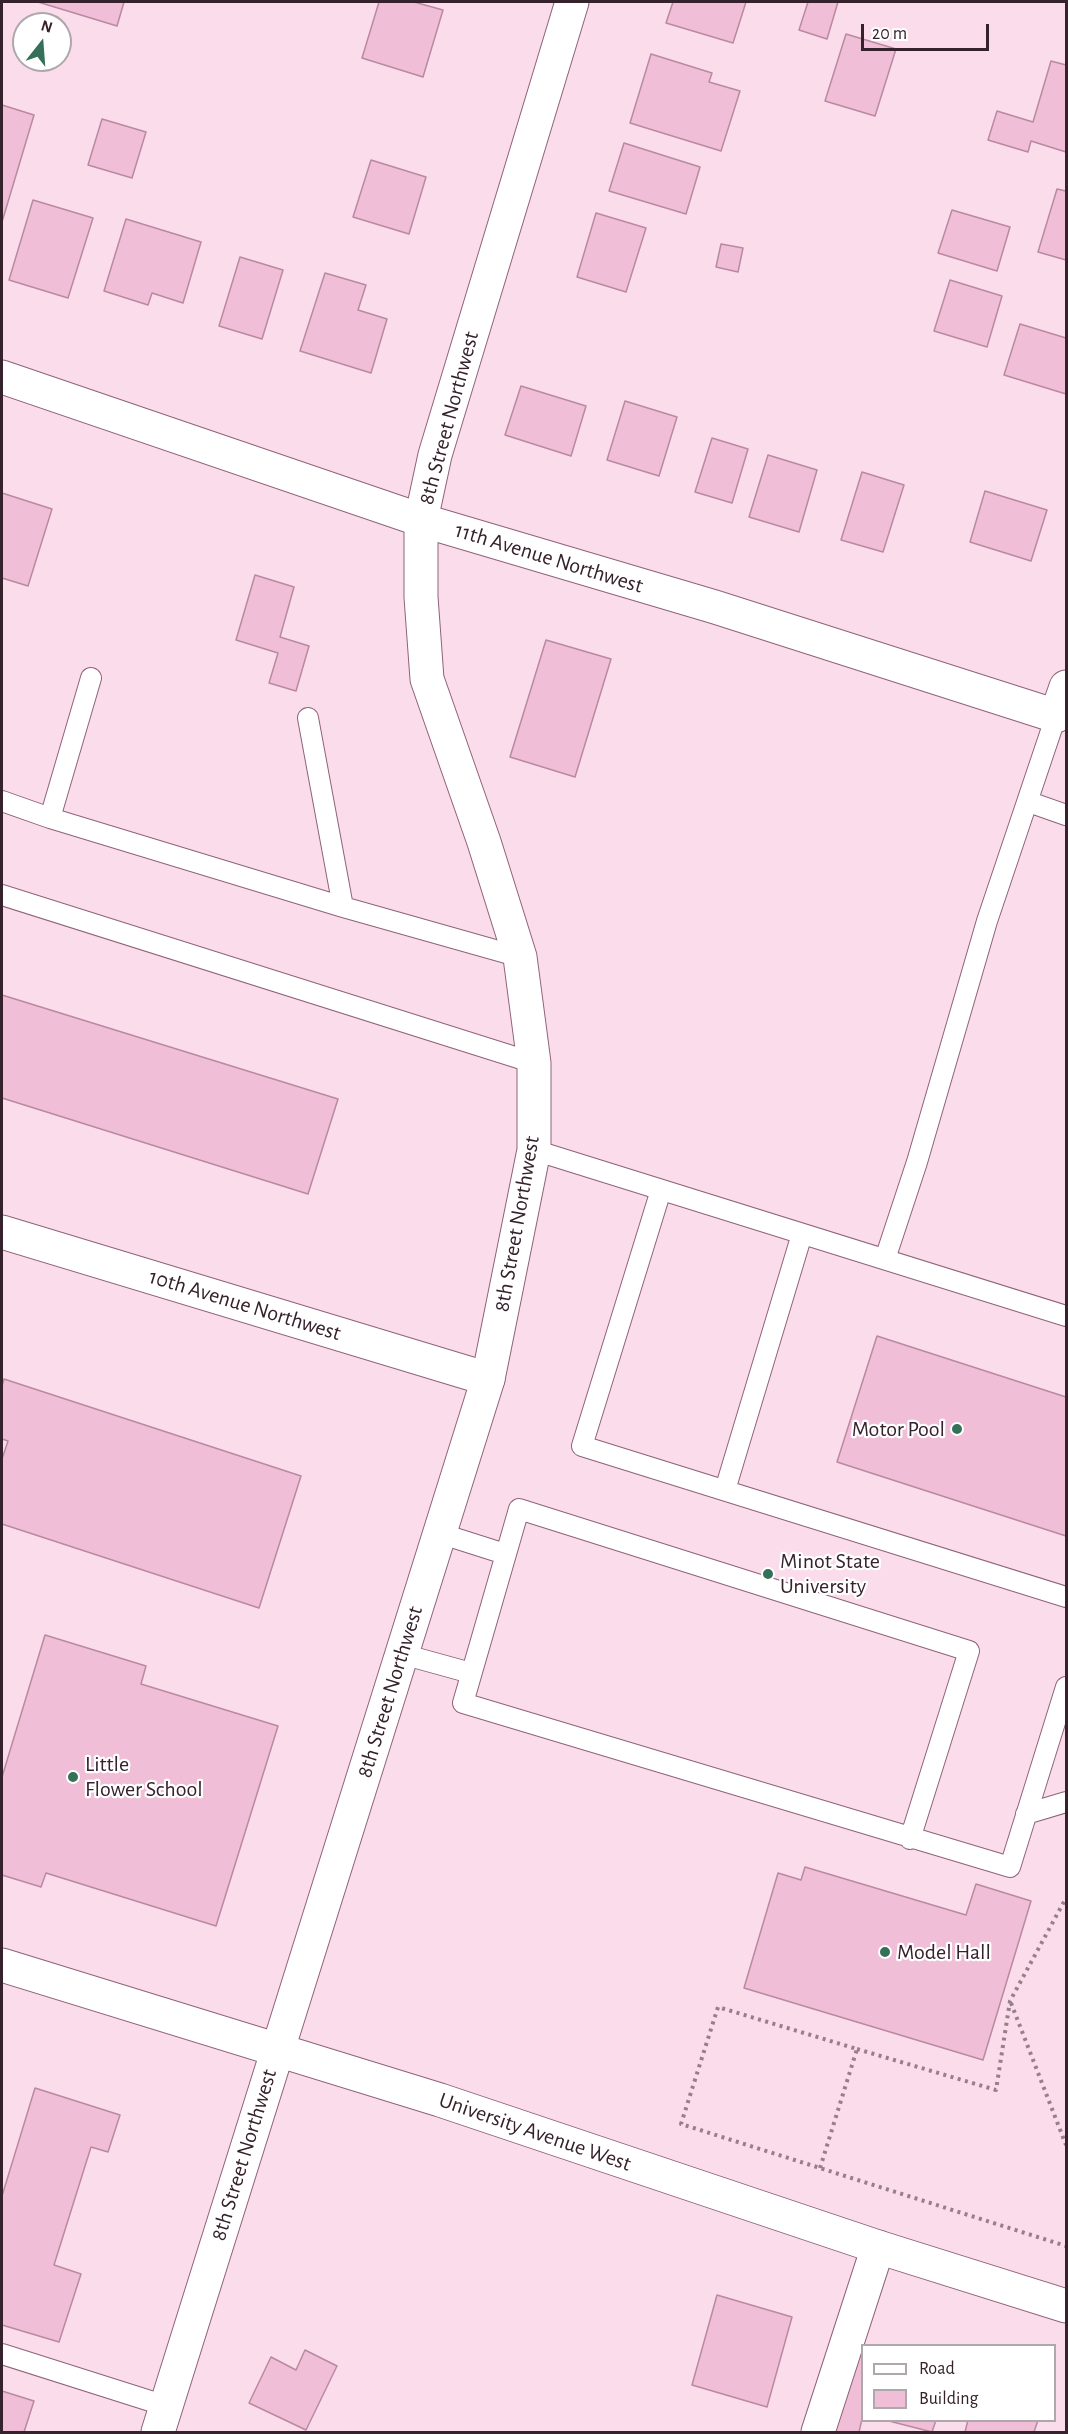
<!DOCTYPE html>
<html>
<head>
<meta charset="utf-8">
<style>
  body { margin:0 }
  #map { position:relative; width:1068px; height:2434px; overflow:hidden; background:#fbdceb; font-family:"Alegreya Sans",sans-serif }
  canvas { display:block }
  .frame { position:absolute; inset:0; border:3px solid #35222c; pointer-events:none }
  .legend { position:absolute; left:861px; top:2344px; width:195px; height:78px; box-sizing:border-box; background:#fff; border:2px solid #aea7ab; margin:0; padding:8px 10px; list-style:none; font-size:18px; color:#35222c }
  .legend li { display:flex; align-items:center; gap:12px; height:30px }
  .legend b { width:30px; border:2px solid #aea7ab }
  .north { position:absolute; left:12px; top:12px; width:60px; height:60px; box-sizing:border-box; background:#fff; border:2px solid #aea7ab; border-radius:50%; rotate:17deg; font-size:16px; font-weight:700; line-height:24px; text-align:center; color:#35222c }
  .north::after { content:''; display:block; margin:auto; width:21px; height:27px; background:#357059; clip-path:polygon(50% 0,100% 100%,50% 72%,0 100%) }
  .scale { position:absolute; left:861px; top:24px; width:128px; height:27px; box-sizing:border-box; border:3px solid #35222c; border-top:0; padding-left:8px; font-size:18px; line-height:21px; white-space:nowrap; color:#35222c; -webkit-text-stroke:4px #fff; paint-order:stroke }
</style>
</head>
<body>
<div id="map">
<canvas width="1068" height="2434"></canvas>
<div class="frame"></div>
<ul class="legend">
<li><b style="height:8px;background:#fff"></b>Road</li>
<li><b style="height:16px;background:#f1bed8"></b>Building</li>
</ul>
<div class="north">N</div>
<div class="scale">20 m</div>
</div>
<script>
const c = document.querySelector('canvas').getContext('2d');
c.lineJoin = 'round';
function fill(path, color) {
  c.fillStyle = color;
  c.fill(path, 'evenodd');
}
function strokePath(path, color, width, dash) {
  c.strokeStyle = color;
  c.lineWidth = width;
  c.lineCap = dash ? 'butt' : 'round';
  c.setLineDash(dash || []);
  c.stroke(path);
}
function drawText(font, color, halo, rows, align = 'center') {
  c.font = font + ' "Alegreya Sans",sans-serif';
  c.lineWidth = 4.5;
  c.setLineDash([]);
  c.textBaseline = 'middle';
  c.strokeStyle = halo;
  c.fillStyle = color;
  for (const [text, x, y, turn = 0] of rows) {
    c.save();
    c.translate(x, y);
    c.rotate((+turn || 0) * Math.PI / 180);
    c.textAlign = isNaN(turn) ? turn : align;
    if (halo) c.strokeText(text, 0, 0);
    c.fillText(text, 0, 0);
    c.restore();
  }
}
const building = new Path2D(`
  M 38,2 L 124,2 L 117,26 Z
  M 379,2 L 414,2 L 443,10 L 423,77 L 362,58 Z
  M 673,2 L 746,2 L 733,43 L 666,23 Z
  M 808,2 L 838,2 L 827,39 L 799,30 Z
  M 846,34 L 896,49 L 875,116 L 825,101 Z
  M 651,54 L 712,73 L 709,82 L 740,91 L 721,151 L 630,123 Z
  M 1051,61 L 1066,65 L 1066,152 L 1031,141 L 1028,152 L 988,140 L 997,111 L 1033,122 Z
  M 2,105 L 34,115 L 2,222 Z
  M 102,119 L 146,132 L 132,178 L 88,165 Z
  M 624,143 L 700,167 L 686,214 L 609,191 Z
  M 371,160 L 426,177 L 409,234 L 353,217 Z
  M 1057,189 L 1066,191 L 1066,260 L 1038,252 Z
  M 33,200 L 93,218 L 68,298 L 9,280 Z
  M 952,210 L 1010,227 L 997,271 L 938,253 Z
  M 596,213 L 646,228 L 626,292 L 577,277 Z
  M 126,219 L 201,242 L 183,303 L 152,293 L 148,305 L 104,291 Z
  M 721,244 L 743,248 L 738,272 L 716,267 Z
  M 240,257 L 283,270 L 262,339 L 219,326 Z
  M 325,273 L 366,285 L 358,310 L 387,319 L 371,373 L 300,351 Z
  M 950,280 L 1002,296 L 987,347 L 934,331 Z
  M 1020,324 L 1066,338 L 1066,394 L 1004,375 Z
  M 521,386 L 586,406 L 571,456 L 505,435 Z
  M 625,401 L 677,417 L 659,476 L 607,460 Z
  M 712,438 L 748,449 L 732,503 L 695,492 Z
  M 768,455 L 817,470 L 799,532 L 749,517 Z
  M 862,472 L 904,485 L 883,552 L 841,540 Z
  M 985,491 L 1047,510 L 1031,561 L 970,542 Z
  M 2,493 L 52,509 L 28,586 L 2,578 Z
  M 255,575 L 294,587 L 280,637 L 309,646 L 296,691 L 269,683 L 278,653 L 236,640 Z
  M 546,640 L 611,659 L 575,777 L 510,757 Z
  M 2,995 L 338,1099 L 308,1194 L 2,1098 Z
  M 877,1336 L 1066,1397 L 1066,1536 L 837,1462 Z
  M 4,1379 L 301,1476 L 259,1608 L 2,1524 L 2,1459 L 8,1441 L 2,1439 L 2,1386 Z
  M 45,1635 L 146,1666 L 141,1684 L 278,1726 L 216,1926 L 46,1873 L 41,1887 L 2,1875 L 2,1777 Z
  M 805,1867 L 966,1915 L 976,1884 L 1031,1901 L 983,2060 L 744,1988 L 778,1873 L 801,1880 Z
  M 35,2088 L 120,2115 L 108,2152 L 91,2147 L 54,2265 L 81,2274 L 59,2342 L 2,2325 L 2,2196 Z
  M 717,2295 L 792,2317 L 767,2407 L 692,2385 Z
  M 305,2350 L 337,2366 L 306,2430 L 249,2403 L 271,2357 L 296,2370 Z
  M 859,2352 L 862,2353 L 862,2419 L 859,2432 L 835,2432 Z
  M 2,2391 L 34,2401 L 24,2432 L 2,2432 Z
  M 885,2420 L 936,2420 L 932,2432 Z
  M 968,2420 L 1038,2420 L 1034,2432 L 965,2432 Z`);
fill(building, '#f1bed8');
strokePath(building, '#b989a2', 1.5);
const service = new Path2D(`
  M 91,678 L 50,818 L 343,907 L 520,957
  M 308,718 L 343,907
  M 2,801 L 50,818
  M 1029,802 L 1066,815
  M 2,895 L 534,1063
  M 534,1150 L 1066,1316
  M 661,1190 L 582,1446 L 1066,1597
  M 885,1259 L 917,1162 L 987,921 L 1056,716 L 1064,717
  M 725,1490 L 802,1234
  M 439,1533 L 505,1554
  M 402,1654 L 471,1673
  M 1026,1814 L 1066,1802
  M 910,1839 L 969,1651 L 519,1509 L 463,1703 L 1010,1867 L 1066,1687
  M 2,2354 L 166,2406`);
const minor = new Path2D(`
  M 2,377 L 421,520 L 715,607 L 1056,716 L 1066,687
  M 2,1232 L 488,1379
  M 818,2432 L 878,2247`);
const tertiary = new Path2D(`
  M 2,1965 L 440,2100 L 878,2247 L 1066,2306
  M 158,2432 L 488,1379 L 534,1150 L 534,1063 L 520,957 L 484,842 L 427,679 L 421,597 L 421,520 L 435,455 L 572,2`);
strokePath(service, '#8f627a', 22);
strokePath(minor, '#8f627a', 35);
strokePath(tertiary, '#8f627a', 35);
strokePath(new Path2D(`
  M 1011,2003 L 1066,2145
  M 857,2049 L 996,2090 L 1010,2001 L 1066,1898
  M 820,2168 L 857,2049 L 718,2007 L 681,2124 L 1066,2246`), '#977e8b', 4, [3, 4.5]);
strokePath(service, '#fff', 20);
strokePath(minor, '#fff', 33);
strokePath(tertiary, '#fff', 33);
for (const [x, y, r, color] of [
  [957,1429,6,"#357059"],
  [768,1574,6,"#357059"],
  [73,1777,6,"#357059"],
  [885,1952,6,"#357059"]
]) {
  const dot = new Path2D();
  dot.arc(x, y, r, 0, 2 * Math.PI);
  c.fillStyle = color;
  c.fill(dot);
  strokePath(dot, '#fff', 2);
}
drawText('22px', '#35222c', '#fff', [
  ["8th Street Northwest",449,418,-75],
  ["11th Avenue Northwest",549,558,17],
  ["8th Street Northwest",517,1224,-80],
  ["10th Avenue Northwest",245,1305,17],
  ["8th Street Northwest",390,1692,-73],
  ["University Avenue West",535,2132,19],
  ["8th Street Northwest",244,2155,-73]
]);
drawText('22px', '#35222c', '#fff', [
  ["Motor Pool",945,1429,"right"],
  ["Minot State",780,1561],
  ["University",780,1586],
  ["Little",85,1764],
  ["Flower School",85,1789],
  ["Model Hall",897,1952]
], 'left');
</script>
</body>
</html>
